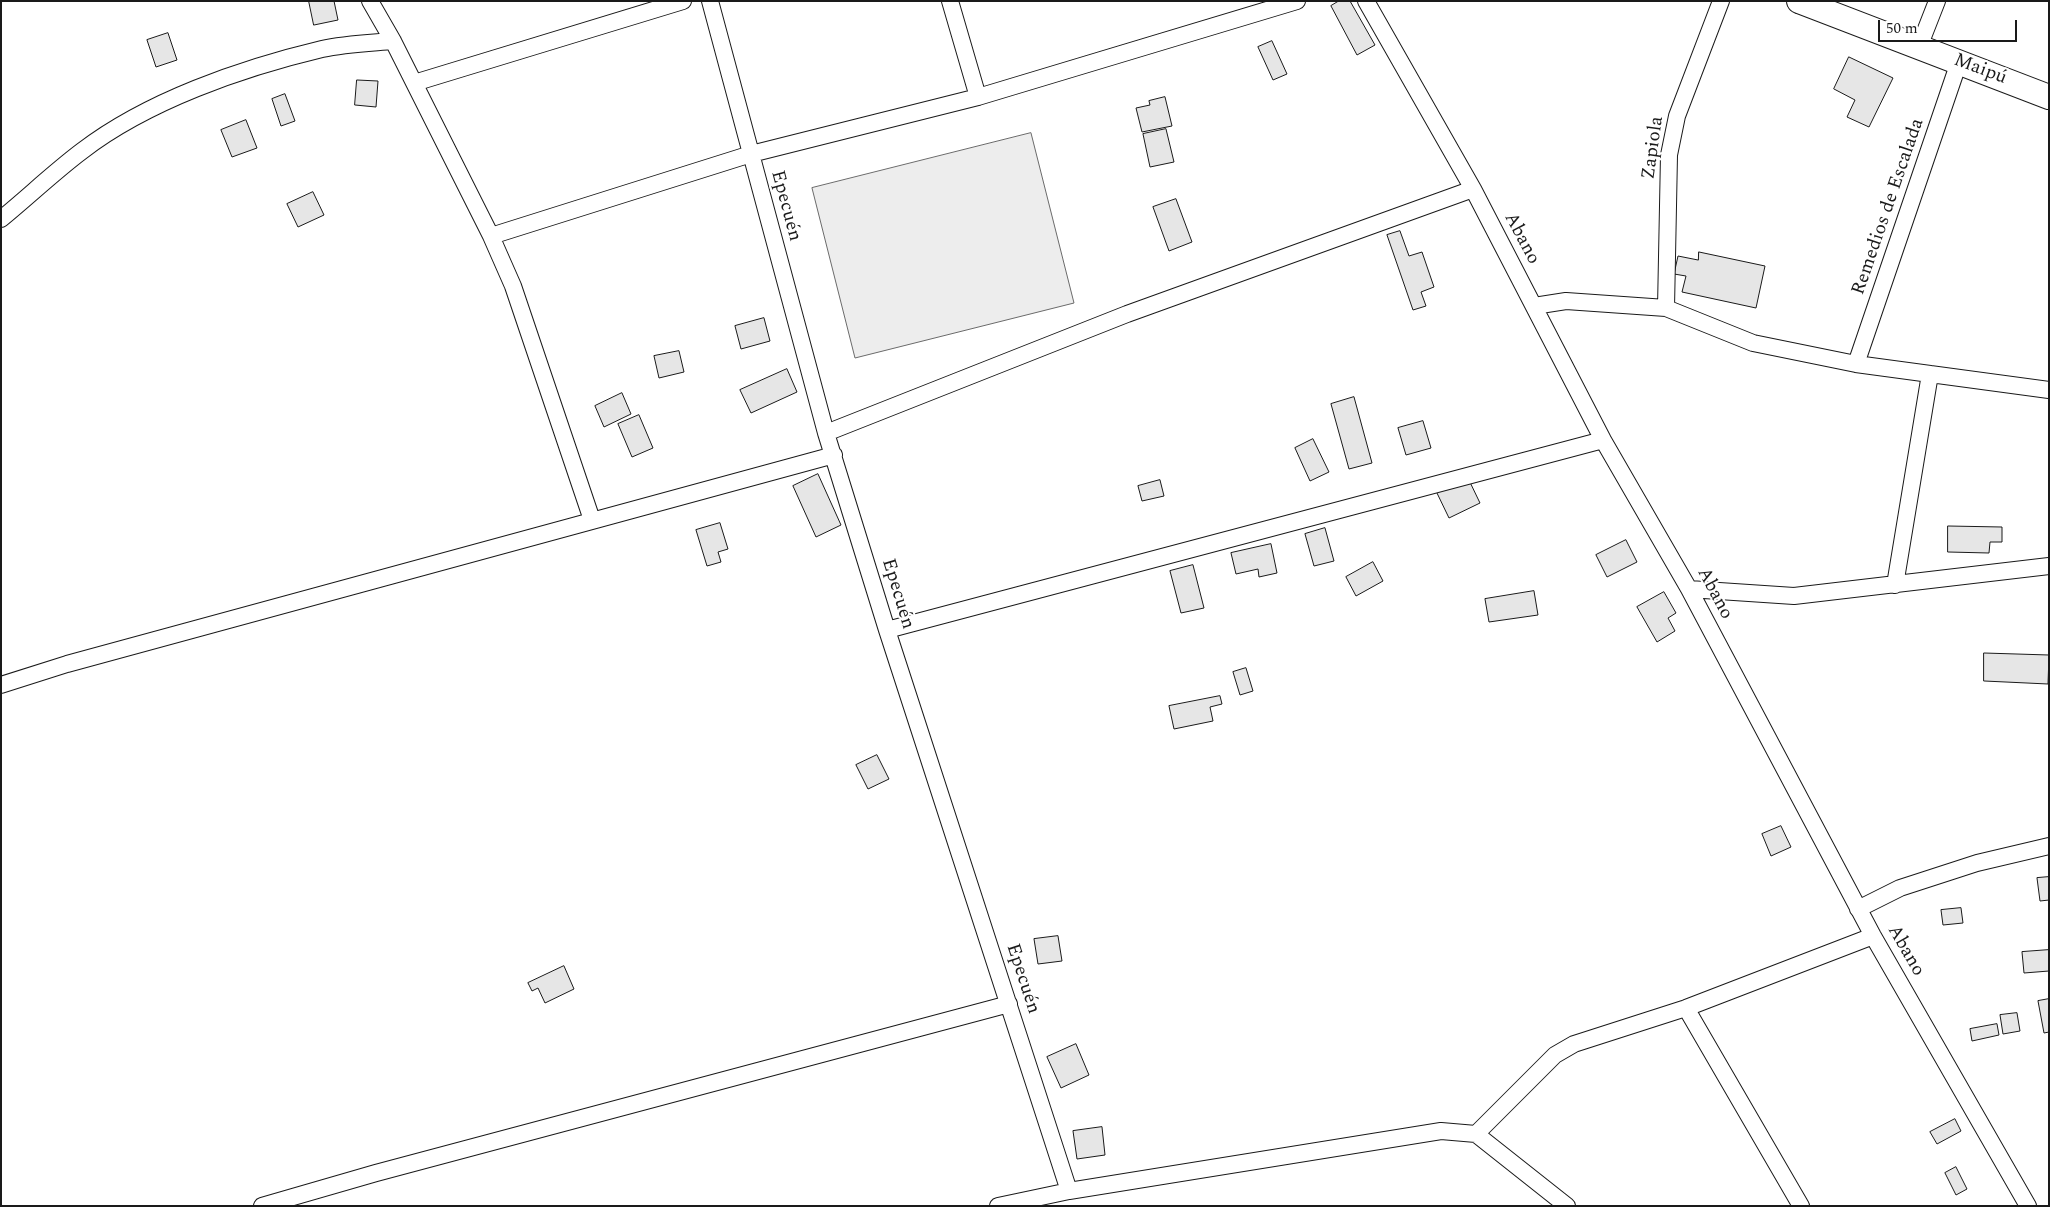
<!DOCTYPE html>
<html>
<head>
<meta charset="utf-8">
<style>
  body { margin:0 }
  #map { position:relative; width:2050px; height:1207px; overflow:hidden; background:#fff; font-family:Spectral,serif }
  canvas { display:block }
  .frame { position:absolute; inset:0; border:2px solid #1a1a1a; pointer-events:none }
  .scale { position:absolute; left:1878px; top:20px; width:139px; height:22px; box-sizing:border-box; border:2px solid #1a1a1a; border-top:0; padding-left:6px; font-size:15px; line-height:18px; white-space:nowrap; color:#1a1a1a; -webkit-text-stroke:4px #fff; paint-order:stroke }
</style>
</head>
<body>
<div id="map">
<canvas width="2050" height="1207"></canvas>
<div class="frame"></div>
<div class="scale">50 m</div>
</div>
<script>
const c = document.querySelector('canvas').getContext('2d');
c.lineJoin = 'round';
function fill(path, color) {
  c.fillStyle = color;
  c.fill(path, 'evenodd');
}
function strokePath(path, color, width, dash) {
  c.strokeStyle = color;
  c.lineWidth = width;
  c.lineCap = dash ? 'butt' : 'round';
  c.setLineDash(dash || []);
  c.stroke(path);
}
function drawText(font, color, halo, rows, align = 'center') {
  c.font = font + ' Spectral,serif';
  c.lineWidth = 4;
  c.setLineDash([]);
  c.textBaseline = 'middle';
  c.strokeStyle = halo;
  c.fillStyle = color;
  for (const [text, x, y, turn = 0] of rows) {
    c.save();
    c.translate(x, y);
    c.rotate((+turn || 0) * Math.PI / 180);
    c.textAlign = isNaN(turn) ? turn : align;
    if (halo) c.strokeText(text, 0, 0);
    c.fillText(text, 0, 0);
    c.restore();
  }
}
const built = new Path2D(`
  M 1031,133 L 1074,303 L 855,358 L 812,188 Z`);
fill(built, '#ededed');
strokePath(built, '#6a6a6a', 1);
const building = new Path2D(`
  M 309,1 L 334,1 L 338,20 L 314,25 Z
  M 1339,1 L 1350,1 L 1375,45 L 1357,55 L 1331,6 Z
  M 168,33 L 177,60 L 156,67 L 147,40 Z
  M 1272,41 L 1287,74 L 1273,80 L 1258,47 Z
  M 1849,57 L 1893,78 L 1869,127 L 1847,117 L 1855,100 L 1834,89 Z
  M 357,80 L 378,81 L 376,107 L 355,105 Z
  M 285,94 L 295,121 L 281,126 L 272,99 Z
  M 1165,97 L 1172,126 L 1142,132 L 1136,108 L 1150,105 L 1149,101 Z
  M 246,120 L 257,148 L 232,157 L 221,130 Z
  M 1166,129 L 1174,162 L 1150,167 L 1143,134 Z
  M 313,192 L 324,215 L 298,227 L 287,204 Z
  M 1176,199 L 1192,242 L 1169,251 L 1153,207 Z
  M 1400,231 L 1409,256 L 1422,252 L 1434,287 L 1421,292 L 1426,306 L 1413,310 L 1387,235 Z
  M 1699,252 L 1765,266 L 1756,308 L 1682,292 L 1686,276 L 1674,274 L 1678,256 L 1698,260 Z
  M 764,318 L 770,341 L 741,349 L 735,326 Z
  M 679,351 L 684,372 L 659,378 L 654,356 Z
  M 787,369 L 797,392 L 751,413 L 740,390 Z
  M 622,393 L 631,414 L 604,427 L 595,406 Z
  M 1354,397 L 1372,463 L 1349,469 L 1331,404 Z
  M 639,415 L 653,448 L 632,457 L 618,424 Z
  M 1423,421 L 1431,448 L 1406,455 L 1398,428 Z
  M 1313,439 L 1329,472 L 1310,481 L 1295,448 Z
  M 818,474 L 841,525 L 816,537 L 793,486 Z
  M 1467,476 L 1480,503 L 1449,518 L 1436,491 Z
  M 1160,480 L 1164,496 L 1142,501 L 1138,486 Z
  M 720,523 L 728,549 L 718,552 L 721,562 L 707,566 L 696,530 Z
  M 1948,526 L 2002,527 L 2002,542 L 1990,542 L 1989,553 L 1948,552 Z
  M 1325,528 L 1334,561 L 1314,566 L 1305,534 Z
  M 1626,540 L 1637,562 L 1607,577 L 1596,555 Z
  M 1271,544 L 1277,573 L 1259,577 L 1258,569 L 1236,574 L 1231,553 Z
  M 1373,562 L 1383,581 L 1356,596 L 1346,577 Z
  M 1193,565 L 1204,608 L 1181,613 L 1170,571 Z
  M 1534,591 L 1538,615 L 1489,622 L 1485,599 Z
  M 1664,592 L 1676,613 L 1668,618 L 1675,631 L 1657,642 L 1637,607 Z
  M 1984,653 L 2049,655 L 2048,684 L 1984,681 Z
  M 1246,668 L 1253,691 L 1240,695 L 1233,672 Z
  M 1220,696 L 1222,704 L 1210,707 L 1213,721 L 1174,729 L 1169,706 Z
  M 877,755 L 889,779 L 868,789 L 856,765 Z
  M 1781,826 L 1791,847 L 1771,856 L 1762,834 Z
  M 2049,877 L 2049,900 L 2040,901 L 2037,878 Z
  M 1961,908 L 1963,923 L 1943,925 L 1941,910 Z
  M 1058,936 L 1062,961 L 1038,964 L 1034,939 Z
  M 2049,950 L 2049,971 L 2024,973 L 2022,952 Z
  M 564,966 L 574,989 L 545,1003 L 538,988 L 532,991 L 528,983 Z
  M 2049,999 L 2049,1032 L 2044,1033 L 2038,1001 Z
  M 2017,1013 L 2020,1031 L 2003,1034 L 2000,1015 Z
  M 1997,1024 L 1999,1035 L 1972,1041 L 1970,1029 Z
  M 1076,1044 L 1089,1075 L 1061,1088 L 1047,1057 Z
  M 1955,1119 L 1961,1131 L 1937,1144 L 1930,1132 Z
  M 1102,1127 L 1105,1155 L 1077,1159 L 1073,1131 Z
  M 1956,1167 L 1967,1189 L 1956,1195 L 1945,1173 Z`);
fill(building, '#e6e6e6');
strokePath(building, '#1a1a1a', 1);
const minor = new Path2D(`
  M 370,1 L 393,41 L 491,236 L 513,286 L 592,520
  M 710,1 L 826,433 L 887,630 L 1069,1191
  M 950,1 L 978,97
  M 1366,1 L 1473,189 L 1603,440 L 1689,589 L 1873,936 L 2028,1206
  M 1919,47 L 1937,1
  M 414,83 L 683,1
  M 1,219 C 28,197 54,172 82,151 C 147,101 242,68 322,49 C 344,44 370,43 393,41
  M 491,236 L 751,154 L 978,97 L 1297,1
  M 1534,306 L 1566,301 L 1666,308 L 1753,343 L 1856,364 L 2049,390
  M 1666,308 L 1669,155 L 1677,116 L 1721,1
  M 1856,364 L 1959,62
  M 826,433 L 1127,314 L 1473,189
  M 1895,585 L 1930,374
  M 1689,589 L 1794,596 L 2049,566
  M 887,630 L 1603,440
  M 1,685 L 67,664 L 834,455
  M 1858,909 L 1900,888 L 1977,863 L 2049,846
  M 1686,1008 L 1801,1206
  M 1476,1134 L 1555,1055 L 1574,1044 L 1686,1008 L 1873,936
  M 262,1206 L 376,1173 L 1009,1004
  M 998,1206 L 1069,1191 L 1441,1131 L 1476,1134 L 1567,1206`);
const secondary = new Path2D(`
  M 1799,1 L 2049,97`);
strokePath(minor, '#1a1a1a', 18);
strokePath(secondary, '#1a1a1a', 26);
strokePath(minor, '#fff', 16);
strokePath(secondary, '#fff', 24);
drawText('19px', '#1a1a1a', '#fff', [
  ["Maipú",1980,70,21],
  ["Zapiola",1654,148,-82],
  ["Epecuén",785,206,75],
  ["Remedios de Escalada",1889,207,-71],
  ["Abano",1521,239,62],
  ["Epecuén",897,594,73],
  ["Abano",1714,594,62],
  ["Abano",1905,951,60],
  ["Epecuén",1022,979,72]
]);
</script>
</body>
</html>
